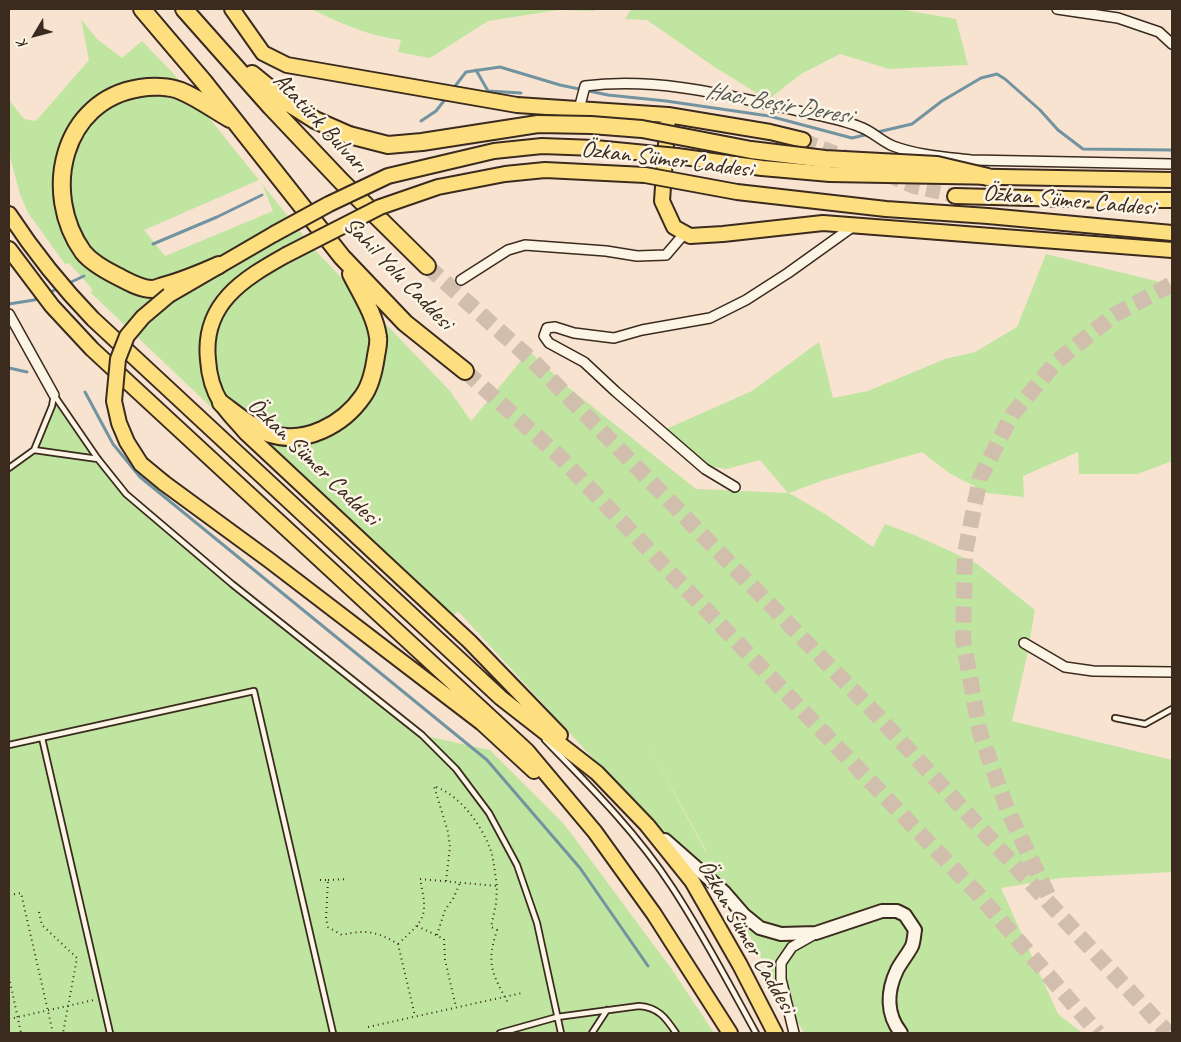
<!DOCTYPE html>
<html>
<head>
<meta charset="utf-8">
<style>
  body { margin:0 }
  #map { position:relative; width:1181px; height:1042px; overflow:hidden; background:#f8e3d1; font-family:Caveat,sans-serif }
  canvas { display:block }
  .frame { position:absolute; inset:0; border:10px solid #3b2a1e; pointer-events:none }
  .north { position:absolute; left:10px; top:10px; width:50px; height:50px; -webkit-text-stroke:4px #fcf5e5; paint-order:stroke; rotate:233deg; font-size:14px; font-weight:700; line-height:20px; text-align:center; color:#3b2a1e }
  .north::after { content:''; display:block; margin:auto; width:18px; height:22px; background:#3b2a1e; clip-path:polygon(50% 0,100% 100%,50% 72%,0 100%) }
</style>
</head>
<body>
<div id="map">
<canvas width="1181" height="1042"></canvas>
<div class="frame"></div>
<div class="north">K</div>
</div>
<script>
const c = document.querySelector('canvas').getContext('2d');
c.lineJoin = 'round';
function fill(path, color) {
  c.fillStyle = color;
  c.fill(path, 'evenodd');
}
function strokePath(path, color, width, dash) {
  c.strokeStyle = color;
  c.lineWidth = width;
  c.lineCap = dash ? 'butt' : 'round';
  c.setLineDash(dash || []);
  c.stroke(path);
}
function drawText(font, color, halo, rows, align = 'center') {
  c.font = font + ' Caveat,sans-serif';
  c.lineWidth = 5;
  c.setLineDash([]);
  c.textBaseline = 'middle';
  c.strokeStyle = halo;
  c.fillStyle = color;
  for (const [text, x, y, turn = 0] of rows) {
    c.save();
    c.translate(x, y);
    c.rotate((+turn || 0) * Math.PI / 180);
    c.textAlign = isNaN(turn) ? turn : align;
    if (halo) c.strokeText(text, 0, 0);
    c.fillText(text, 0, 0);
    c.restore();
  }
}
fill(new Path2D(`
  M 311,9 L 595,9 L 594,11 L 558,10 L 488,21 L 430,58 L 398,52 L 401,40 C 369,36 340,23 311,9 Z
  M 631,9 L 898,9 L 956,19 L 968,65 L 889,69 L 840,54 L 801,74 L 768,100 L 713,66 L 647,20 L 625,19 Z
  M 81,19 L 97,39 L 122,58 L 142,41 L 173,73 L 259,180 L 144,230 L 165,256 L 273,211 L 262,184 L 315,250 L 450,391 L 471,421 L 529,351 L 569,388 L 696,489 L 788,493 L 760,460 L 727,469 L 707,466 L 664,430 L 752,391 L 819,342 L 833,398 L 868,391 L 945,359 L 975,352 L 1017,327 L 1046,254 L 1172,285 L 1172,461 L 1138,474 L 1079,474 L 1078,452 L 1023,476 L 1024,497 L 987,493 L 949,473 L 922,452 L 824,480 L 789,493 L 825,514 L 873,547 L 885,524 L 917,536 L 976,563 L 1035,610 L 1027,656 L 1012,721 L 1172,760 L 1172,872 L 1060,878 L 1001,888 L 1058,1014 L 1082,1033 L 804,1033 L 759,954 L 723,884 L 653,824 L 458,611 L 442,627 L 90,292 L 93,290 L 69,263 L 65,264 L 28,213 L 20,194 L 9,153 L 9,100 L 24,119 L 36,121 L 89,60 ZM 643,736 L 707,852 L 706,852 Z
  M 54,395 L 98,459 L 126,494 L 178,539 L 422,735 L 490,750 L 564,824 L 673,971 L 714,1033 L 9,1033 L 9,468 L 34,450 Z`), '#bfe5a0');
strokePath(new Path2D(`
  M 476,70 L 488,91 L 521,93
  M 452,90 L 466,72 L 500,67 L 560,85 L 608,95 L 666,101 L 769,116 L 852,138 L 912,124 L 942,101 L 981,78 L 997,74 L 1005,79 L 1040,110 L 1058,130 L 1083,149 L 1172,150
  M 421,121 L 436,111 L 447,97
  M 153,244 L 217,217 L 262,195
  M 67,284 L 84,276
  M 46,294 L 59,288
  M 9,304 L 34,300 L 41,297
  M 9,368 L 27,372
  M 85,392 L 113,444 L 140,477 L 487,760 L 580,868 L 648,966`), '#7294a1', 3);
strokePath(new Path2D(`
  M 803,140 L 849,158
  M 887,175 L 914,187 L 955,196`), '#d2bead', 14, [14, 7]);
strokePath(new Path2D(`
  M 427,266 L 533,361 L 621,451 L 877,715 L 1168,1033
  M 465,371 L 559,456 L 978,894 L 1098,1033
  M 1048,895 L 1008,811 L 980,733 L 963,639 L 965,553 L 980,478 L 1012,415 L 1056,362 L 1114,315 L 1172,284`), '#d2bead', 16, [16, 8]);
const lane = new Path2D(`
  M 54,395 L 98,459 L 126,494 L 232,584 L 422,735 L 456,769 L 489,813 L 517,865 L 537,923 L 561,1033
  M 34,450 L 98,459
  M 9,468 L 34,450 L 52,406 L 54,395
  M 1115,718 L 1145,724 L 1172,709
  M 42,738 L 110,1033
  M 545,740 C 590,786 637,833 672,887 C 703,934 729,984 756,1033
  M 9,745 L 254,691 L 333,1033
  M 500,1033 L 557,1017 L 639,1006 C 658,1007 666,1018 676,1033
  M 592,1033 L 607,1010`);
const street = new Path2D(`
  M 1057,9 L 1118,18 L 1159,32 L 1172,44
  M 579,109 L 585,86 C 654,77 723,94 790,109 C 813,115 838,118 860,127 C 872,131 881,141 893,146 C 917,155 945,157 971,160 L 1172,164
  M 461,280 L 508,250 L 525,245 L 606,251 L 637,256 L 666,255 L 684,234
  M 9,314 L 54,395
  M 735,487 L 705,469 L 615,391 L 584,362 L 549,343 L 544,336 L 547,328 L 555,327 L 574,333 L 614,338 L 642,330 L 710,318 L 746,300 L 788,273 L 855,225
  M 1024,643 L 1065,667 L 1093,671 L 1172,672
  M 794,1033 L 781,979 L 781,963 L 792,947 L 815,934`);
const secondary = new Path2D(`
  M 665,840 L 724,892 L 744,915 L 760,928 L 781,934 L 816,933 L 882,911 L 897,911 L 905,915 L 915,930 C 914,935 914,941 912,946 C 908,954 901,962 897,970 C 887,991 886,1014 901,1033`);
const primary = new Path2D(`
  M 232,9 L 263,53 L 287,65 L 517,105 L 668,115 L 770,132 L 803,140
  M 668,115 L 662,201 L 674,227 L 690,236 L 723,234 L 823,223 L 1172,250
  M 955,196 L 1105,200 L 1172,200
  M 9,214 C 34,252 61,286 93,319 L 501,698 L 597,773 L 647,825 L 692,881 L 740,965 L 775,1033
  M 9,249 L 52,306 L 92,349 L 527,751 L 595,832 L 654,914 L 730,1033
  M 286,255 C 243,279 202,304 208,360 C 209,376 213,390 221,403 C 228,414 238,423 246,433 L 470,642 L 560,735
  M 169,295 L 274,234
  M 164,483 L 269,560 L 482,723 L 534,771`);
const highway = new Path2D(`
  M 142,9 L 204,82 L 342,257 L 405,323 L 465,371
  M 184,9 L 271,107 L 342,182 L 427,266
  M 252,74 L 285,101 L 315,120 L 349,135
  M 219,265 C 201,273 182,281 163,286 C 160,287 155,289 152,289 C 140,289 127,281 117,276 C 105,270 91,262 83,252 C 41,193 62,100 140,88 C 152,86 169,86 181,91 C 198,98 214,110 230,119
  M 221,403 C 236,414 252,428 270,434 C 305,445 343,425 363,396 C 371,385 374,370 376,356 C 377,350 379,343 378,337 C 375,315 361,294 351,274`);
strokePath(lane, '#3b2a1e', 8);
strokePath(street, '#3b2a1e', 12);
strokePath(secondary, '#3b2a1e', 16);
strokePath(primary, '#3b2a1e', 18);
strokePath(highway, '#3b2a1e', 20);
strokePath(new Path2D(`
  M 320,880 L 328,880 L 326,919 L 328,927 L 342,935 C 366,929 378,932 398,944 L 415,1016
  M 328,880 L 348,879
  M 446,881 L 450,847 L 448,832 L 434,786 C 461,796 481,824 491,851 C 494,862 495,874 497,886
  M 9,895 L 21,893 L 53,1033
  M 39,912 L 42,925 L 77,958 L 63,1033
  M 417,926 L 444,939 L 445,960 L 456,1007
  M 437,935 L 445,910 L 453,899 L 460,883
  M 398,944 C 426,918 428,917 420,879 L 497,886 L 496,904 L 491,927 L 497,930 C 486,964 492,973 508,1003
  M 9,977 L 21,1033
  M 9,1019 L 94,1000
  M 368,1027 L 522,993`), '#3b2a1e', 2, [1, 4]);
strokePath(lane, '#fcf5e5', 4.5);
strokePath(street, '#fcf5e5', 9);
strokePath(secondary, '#fcf5e5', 12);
strokePath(primary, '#fddf80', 14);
strokePath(highway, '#fddf80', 16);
const primaryBridge = new Path2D(`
  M 274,234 L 329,204 L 388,176 L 494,151 L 542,146 L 595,148 L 677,156 L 762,168 L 830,174 L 1172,180
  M 286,255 L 380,207 L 438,187 L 505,174 L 545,170 L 645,175 L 737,192 L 886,209 L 988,216 L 1172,233
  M 164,483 L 141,464 L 127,442 L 119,423 L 114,401 L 118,359 L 127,336 L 143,317 L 169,295`);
const highwayBridge = new Path2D(`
  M 349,135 L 388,145 L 422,142 L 538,124 L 591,125 L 642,129 L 751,150 L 825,159 L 937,165 L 988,177`);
strokePath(primaryBridge, '#3b2a1e', 18, []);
strokePath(highwayBridge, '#3b2a1e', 20, []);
strokePath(primaryBridge, '#fddf80', 14);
strokePath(highwayBridge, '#fddf80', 16);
drawText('24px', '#3b2a1e', '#fcf5e5', [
  ["Atatürk Bulvarı",320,123,47],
  ["Özkan Sümer Caddesi",667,160,7],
  ["Özkan Sümer Caddesi",1069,201,5],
  ["Sahil Yolu Caddesi",398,274,46],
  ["Özkan Sümer Caddesi",313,462,44],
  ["Özkan Sümer Caddesi",746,937,60]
]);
drawText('italic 25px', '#525655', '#fcf5e5', [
  ["Hacı Beşir Deresi",778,104,10]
]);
</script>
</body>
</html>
